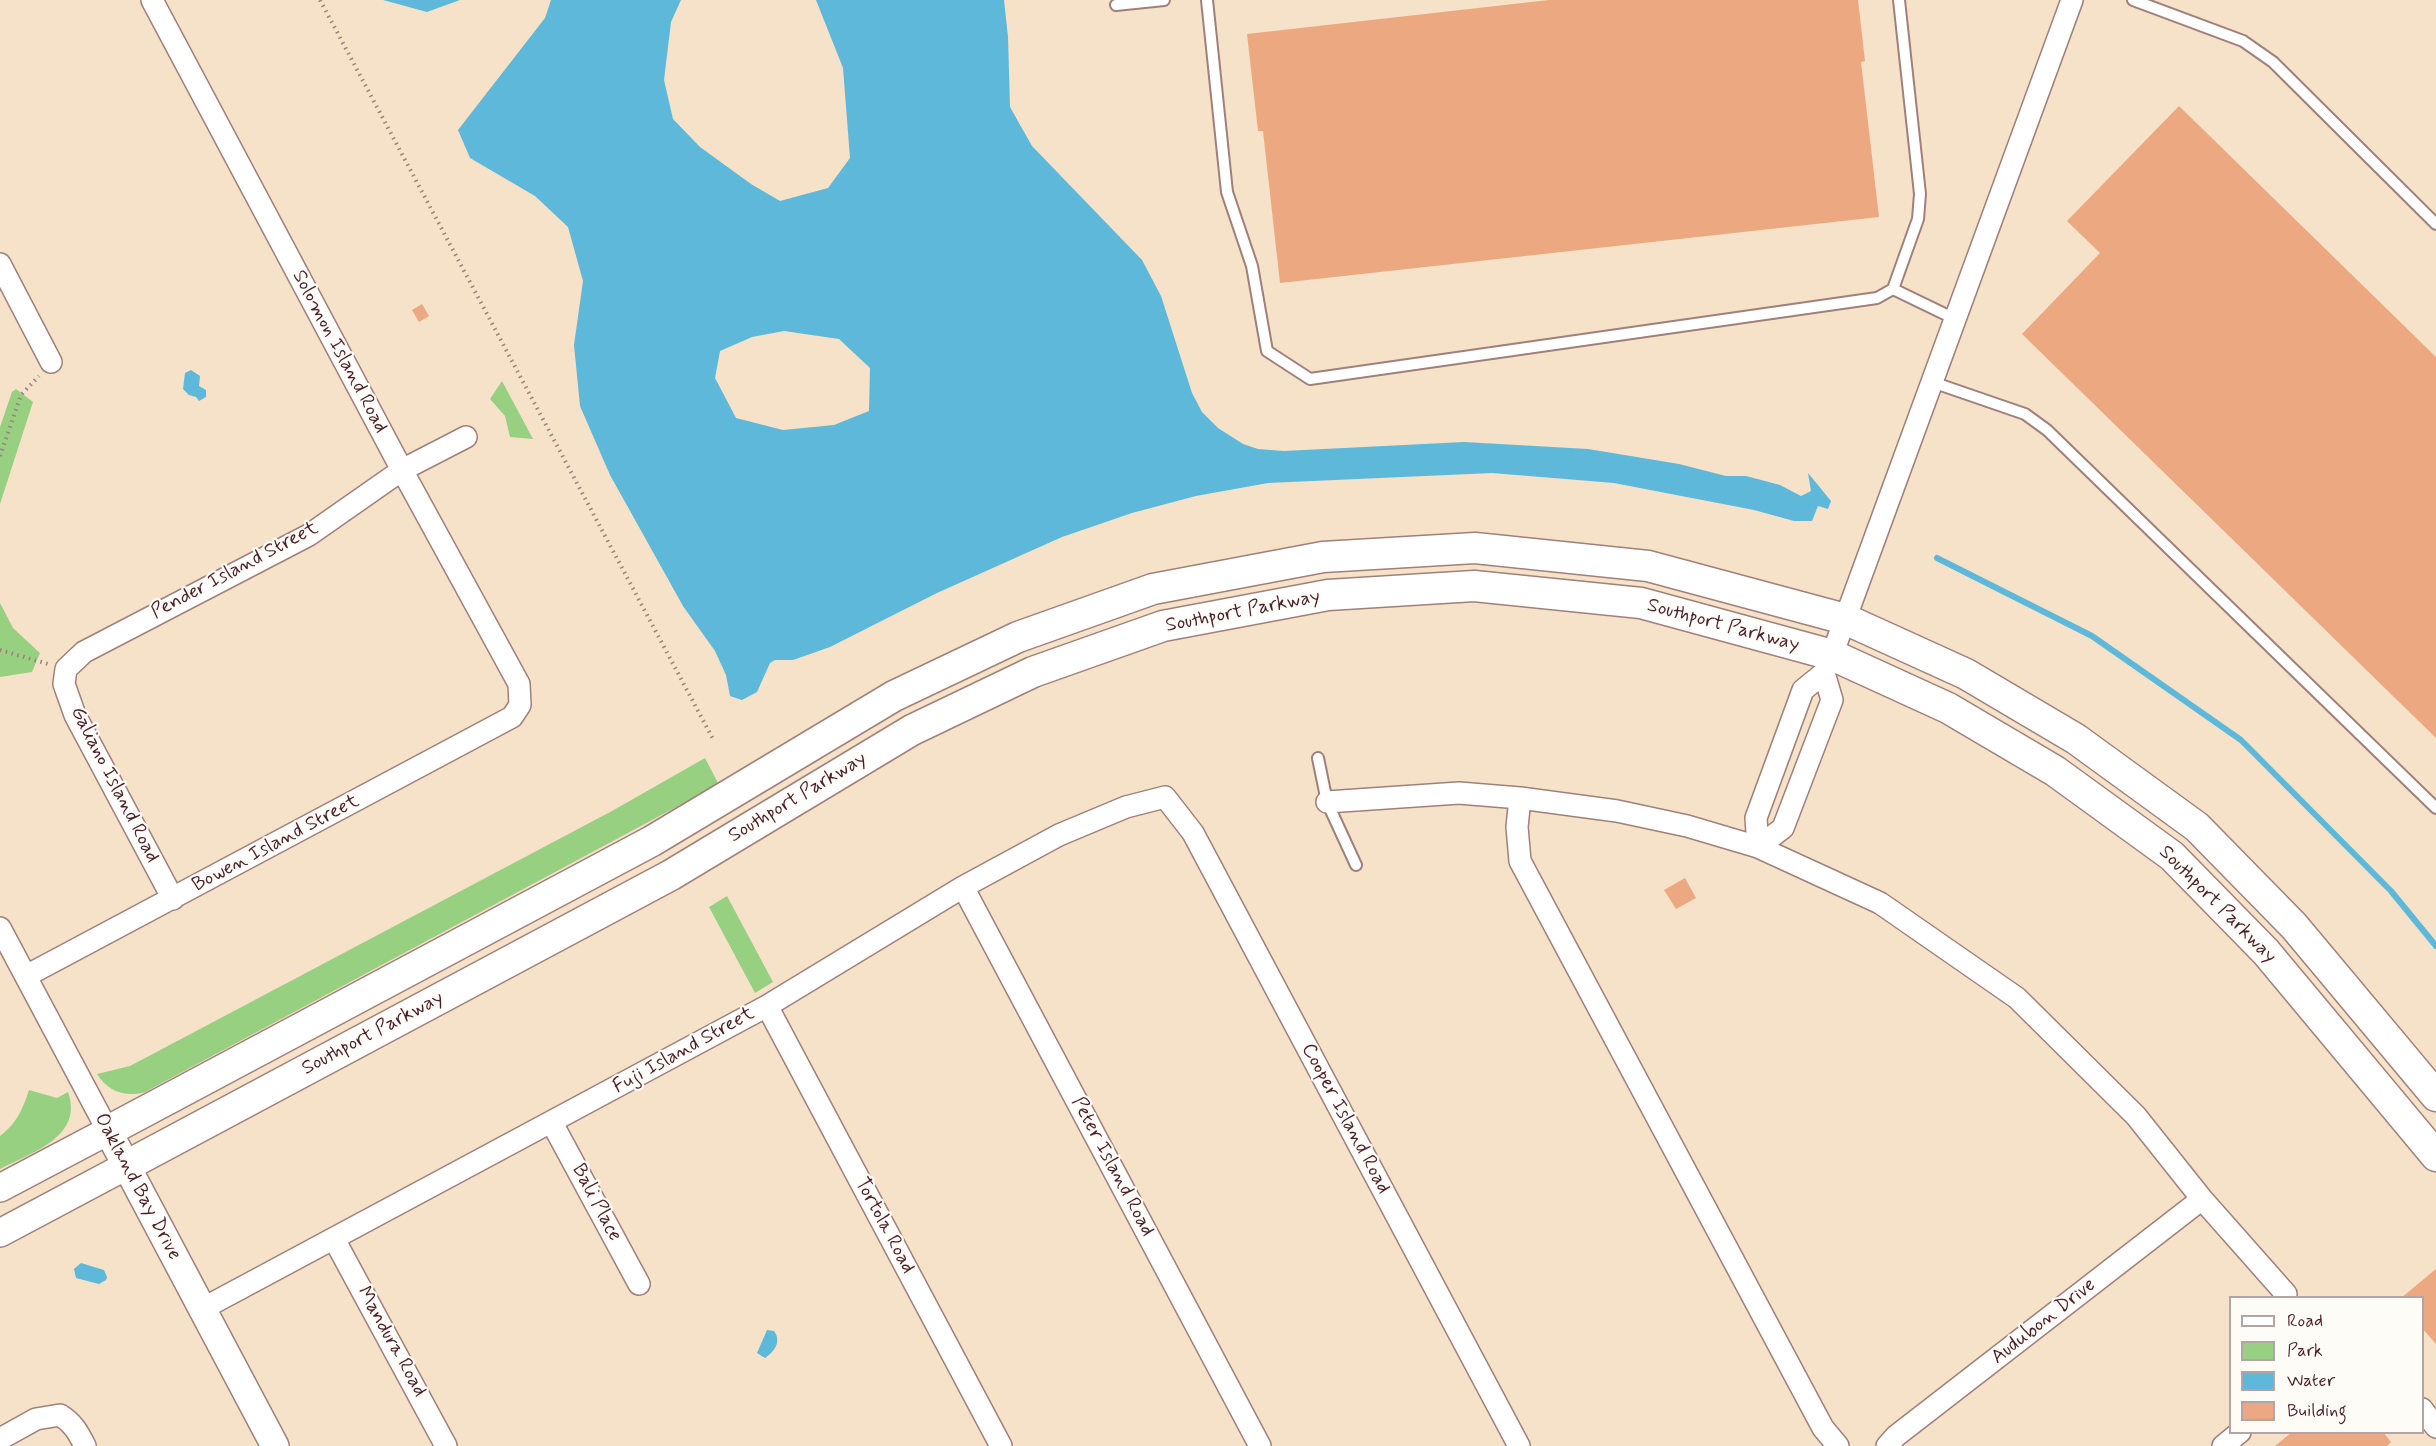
<!DOCTYPE html>
<html>
<head>
<meta charset="utf-8">
<style>
  body { margin:0 }
  #map { position:relative; width:2436px; height:1446px; overflow:hidden; background:#f6e1c9; font-family:Mynerve,sans-serif }
  canvas { display:block }
  .legend { position:absolute; left:2229px; top:1296px; width:195px; height:138px; box-sizing:border-box; background:#fdfcf7; border:2px solid #b5a4a5; margin:0; padding:8px 10px; list-style:none; font-size:18px; color:#4a1f2b }
  .legend li { display:flex; align-items:center; gap:12px; height:30px }
  .legend b { width:30px; border:2px solid #b5a4a5 }
</style>
</head>
<body>
<div id="map">
<canvas width="2436" height="1446"></canvas>
<ul class="legend">
<li><b style="height:8px;background:#fff"></b>Road</li>
<li><b style="height:16px;background:#98d082"></b>Park</li>
<li><b style="height:16px;background:#5db8da"></b>Water</li>
<li><b style="height:16px;background:#eba881"></b>Building</li>
</ul>
</div>
<script>
const c = document.querySelector('canvas').getContext('2d');
c.lineJoin = 'round';
function fill(path, color) {
  c.fillStyle = color;
  c.fill(path, 'evenodd');
}
function strokePath(path, color, width, dash) {
  c.strokeStyle = color;
  c.lineWidth = width;
  c.lineCap = dash ? 'butt' : 'round';
  c.setLineDash(dash || []);
  c.stroke(path);
}
function drawText(font, color, halo, rows, align = 'center') {
  c.font = font + ' Mynerve,sans-serif';
  c.lineWidth = 4.5;
  c.setLineDash([]);
  c.textBaseline = 'middle';
  c.strokeStyle = halo;
  c.fillStyle = color;
  for (const [text, x, y, turn = 0] of rows) {
    c.save();
    c.translate(x, y);
    c.rotate((+turn || 0) * Math.PI / 180);
    c.textAlign = isNaN(turn) ? turn : align;
    if (halo) c.strokeText(text, 0, 0);
    c.fillText(text, 0, 0);
    c.restore();
  }
}
fill(new Path2D(`
  M 502,381 L 533,439 L 510,437 L 505,416 L 490,399 Z
  M 16,389 L 33,402 L 0,504 L 0,427 L 12,392 Z
  M 0,603 L 13,628 L 40,653 L 32,672 L 0,677 Z
  M 705,758 L 718,783 L 695,797 L 145,1092 C 126,1098 107,1091 97,1074 L 130,1066 L 612,811 Z
  M 727,896 L 773,982 L 755,993 L 709,907 Z
  M 29,1090 L 57,1098 L 68,1092 C 84,1137 31,1153 0,1169 L 0,1136 C 16,1124 23,1109 29,1090 Z`), '#98d082');
fill(new Path2D(`
  M 383,0 L 460,0 L 427,12 Z
  M 551,0 L 681,0 L 671,22 L 664,80 L 673,119 L 700,147 L 751,184 L 780,201 L 828,188 L 850,158 L 843,68 L 816,0 L 1004,0 L 1008,37 L 1010,107 L 1032,146 L 1142,260 L 1161,296 L 1192,393 L 1202,412 L 1218,428 L 1243,444 L 1258,449 L 1284,451 L 1464,442 L 1588,449 L 1679,464 L 1726,476 L 1746,476 L 1780,485 L 1801,496 L 1811,491 L 1808,473 L 1831,501 L 1828,509 L 1818,506 L 1812,521 L 1794,521 L 1754,510 L 1614,483 L 1492,473 L 1268,483 L 1196,496 L 1132,513 L 1062,537 L 937,593 L 830,647 L 793,660 L 775,660 L 770,663 L 757,692 L 742,700 L 730,696 L 726,675 L 715,651 L 683,606 L 610,475 L 580,406 L 574,345 L 583,281 L 568,227 L 535,196 L 470,158 L 458,130 L 545,18 ZM 784,331 L 839,339 L 870,368 L 869,411 L 834,425 L 783,430 L 736,418 L 715,378 L 720,351 L 752,337 Z
  M 191,370 L 200,376 L 199,386 L 206,390 L 206,397 L 199,401 L 196,397 L 189,395 L 183,389 L 185,373 Z
  M 81,1263 L 104,1270 L 107,1277 L 106,1280 L 99,1284 L 76,1278 L 74,1269 Z
  M 767,1330 L 774,1331 C 782,1342 774,1352 765,1358 L 757,1353 Z`), '#5db8da');
strokePath(new Path2D(`
  M 1937,558 L 2092,636 L 2241,740 L 2391,891 L 2436,946`), '#5db8da', 6);
fill(new Path2D(`
  M 1549,0 L 1858,0 L 1865,61 L 1861,62 L 1879,217 L 1280,283 L 1263,131 L 1258,131 L 1247,34 Z
  M 2179,106 L 2436,357 L 2436,738 L 2022,334 L 2100,253 L 2067,221 Z
  M 422,304 L 429,316 L 419,322 L 412,310 Z
  M 1685,878 L 1696,898 L 1676,909 L 1664,890 Z
  M 2436,1269 L 2436,1344 L 2422,1328 L 2422,1298 L 2401,1298 Z
  M 2292,1432 L 2383,1432 L 2391,1442 L 2387,1446 L 2275,1446 Z`), '#eba881');
const service = new Path2D(`
  M 1207,0 L 1227,192 L 1252,266 L 1267,351 L 1310,379 L 1877,298 L 1893,289 L 1918,219 L 1920,194 L 1899,0
  M 2133,0 L 2243,41 L 2273,62 L 2436,224
  M 1116,5 L 1164,0
  M 1893,289 L 1955,319
  M 1932,382 L 2025,414 L 2047,430 L 2436,808
  M 1318,758 L 1327,802 L 1356,865`);
const minor = new Path2D(`
  M 0,264 L 51,362
  M 1520,798 L 1617,811 L 1687,826 L 1758,847 L 1880,903 L 2017,998 L 2136,1116 L 2202,1199 L 2286,1294
  M 1327,802 L 1459,793 L 1520,798 L 1517,827 L 1520,861 L 1823,1428 L 1838,1446
  M 1758,847 L 1756,818 L 1803,690 L 1824,673 L 1832,655 L 2072,0
  M 1758,847 L 1783,828 L 1832,700 L 1824,673
  M 963,887 L 1260,1446
  M 173,899 L 75,715 L 64,684 L 66,669 L 84,652 L 309,535 L 402,470 L 466,437
  M 0,928 L 108,1131
  M 26,976 L 512,717 L 520,705 L 519,684 L 402,470 L 152,0
  M 767,1006 L 1001,1446
  M 552,1123 L 639,1284
  M 334,1239 L 446,1446
  M 202,1309 L 767,1006 L 963,887 L 1059,835 L 1126,807 L 1165,797 L 1193,833 L 1519,1446
  M 2422,1409 L 2436,1427
  M 0,1439 L 36,1419 L 60,1415 C 73,1423 78,1432 85,1446
  M 1887,1446 L 1896,1436 L 2202,1199
  M 2223,1446 L 2240,1432`);
const tertiary = new Path2D(`
  M 0,1188 L 108,1131 L 275,1446
  M 0,1233 L 126,1166`);
const secondary = new Path2D(`
  M 108,1131 L 652,841 L 894,696 L 1018,637 L 1153,589 L 1323,557 L 1475,548 L 1648,566 L 1845,619 L 1966,674 L 2076,739 L 2197,827 L 2294,926 L 2436,1096
  M 126,1166 L 671,875 L 912,730 L 1033,672 L 1163,626 L 1328,595 L 1474,586 L 1641,603 L 1832,655 L 1948,708 L 2055,771 L 2172,856 L 2266,952 L 2436,1156`);
strokePath(service, '#a0807a', 14);
strokePath(minor, '#a0807a', 24);
strokePath(tertiary, '#a0807a', 30);
strokePath(secondary, '#a0807a', 33);
strokePath(new Path2D(`
  M 320,0 L 713,739
  M 0,456 L 21,395 L 39,376
  M 0,650 L 48,664`), '#a0807a', 4, [1.5, 4.5]);
strokePath(service, '#fff', 10);
strokePath(minor, '#fff', 21);
strokePath(tertiary, '#fff', 27);
strokePath(secondary, '#fff', 30);
drawText('20px', '#4a1f2b', '#fdfcf7', [
  ["Solomon Island Road",339,352,62],
  ["Pender Island Street",235,571,-28],
  ["Southport Parkway",1243,612,-11],
  ["Southport Parkway",1723,626,15],
  ["Galiano Island Road",114,785,63],
  ["Southport Parkway",798,798,-31],
  ["Bowen Island Street",276,844,-28],
  ["Southport Parkway",2217,905,45],
  ["Southport Parkway",373,1034,-28],
  ["Fuji Island Street",684,1051,-29],
  ["Cooper Island Road",1345,1119,62],
  ["Peter Island Road",1112,1167,62],
  ["Oakland Bay Drive",137,1187,62],
  ["Bali Place",596,1203,62],
  ["Tortola Road",884,1226,62],
  ["Audubon Drive",2044,1322,-38],
  ["Mandura Road",391,1342,61]
]);
</script>
</body>
</html>
